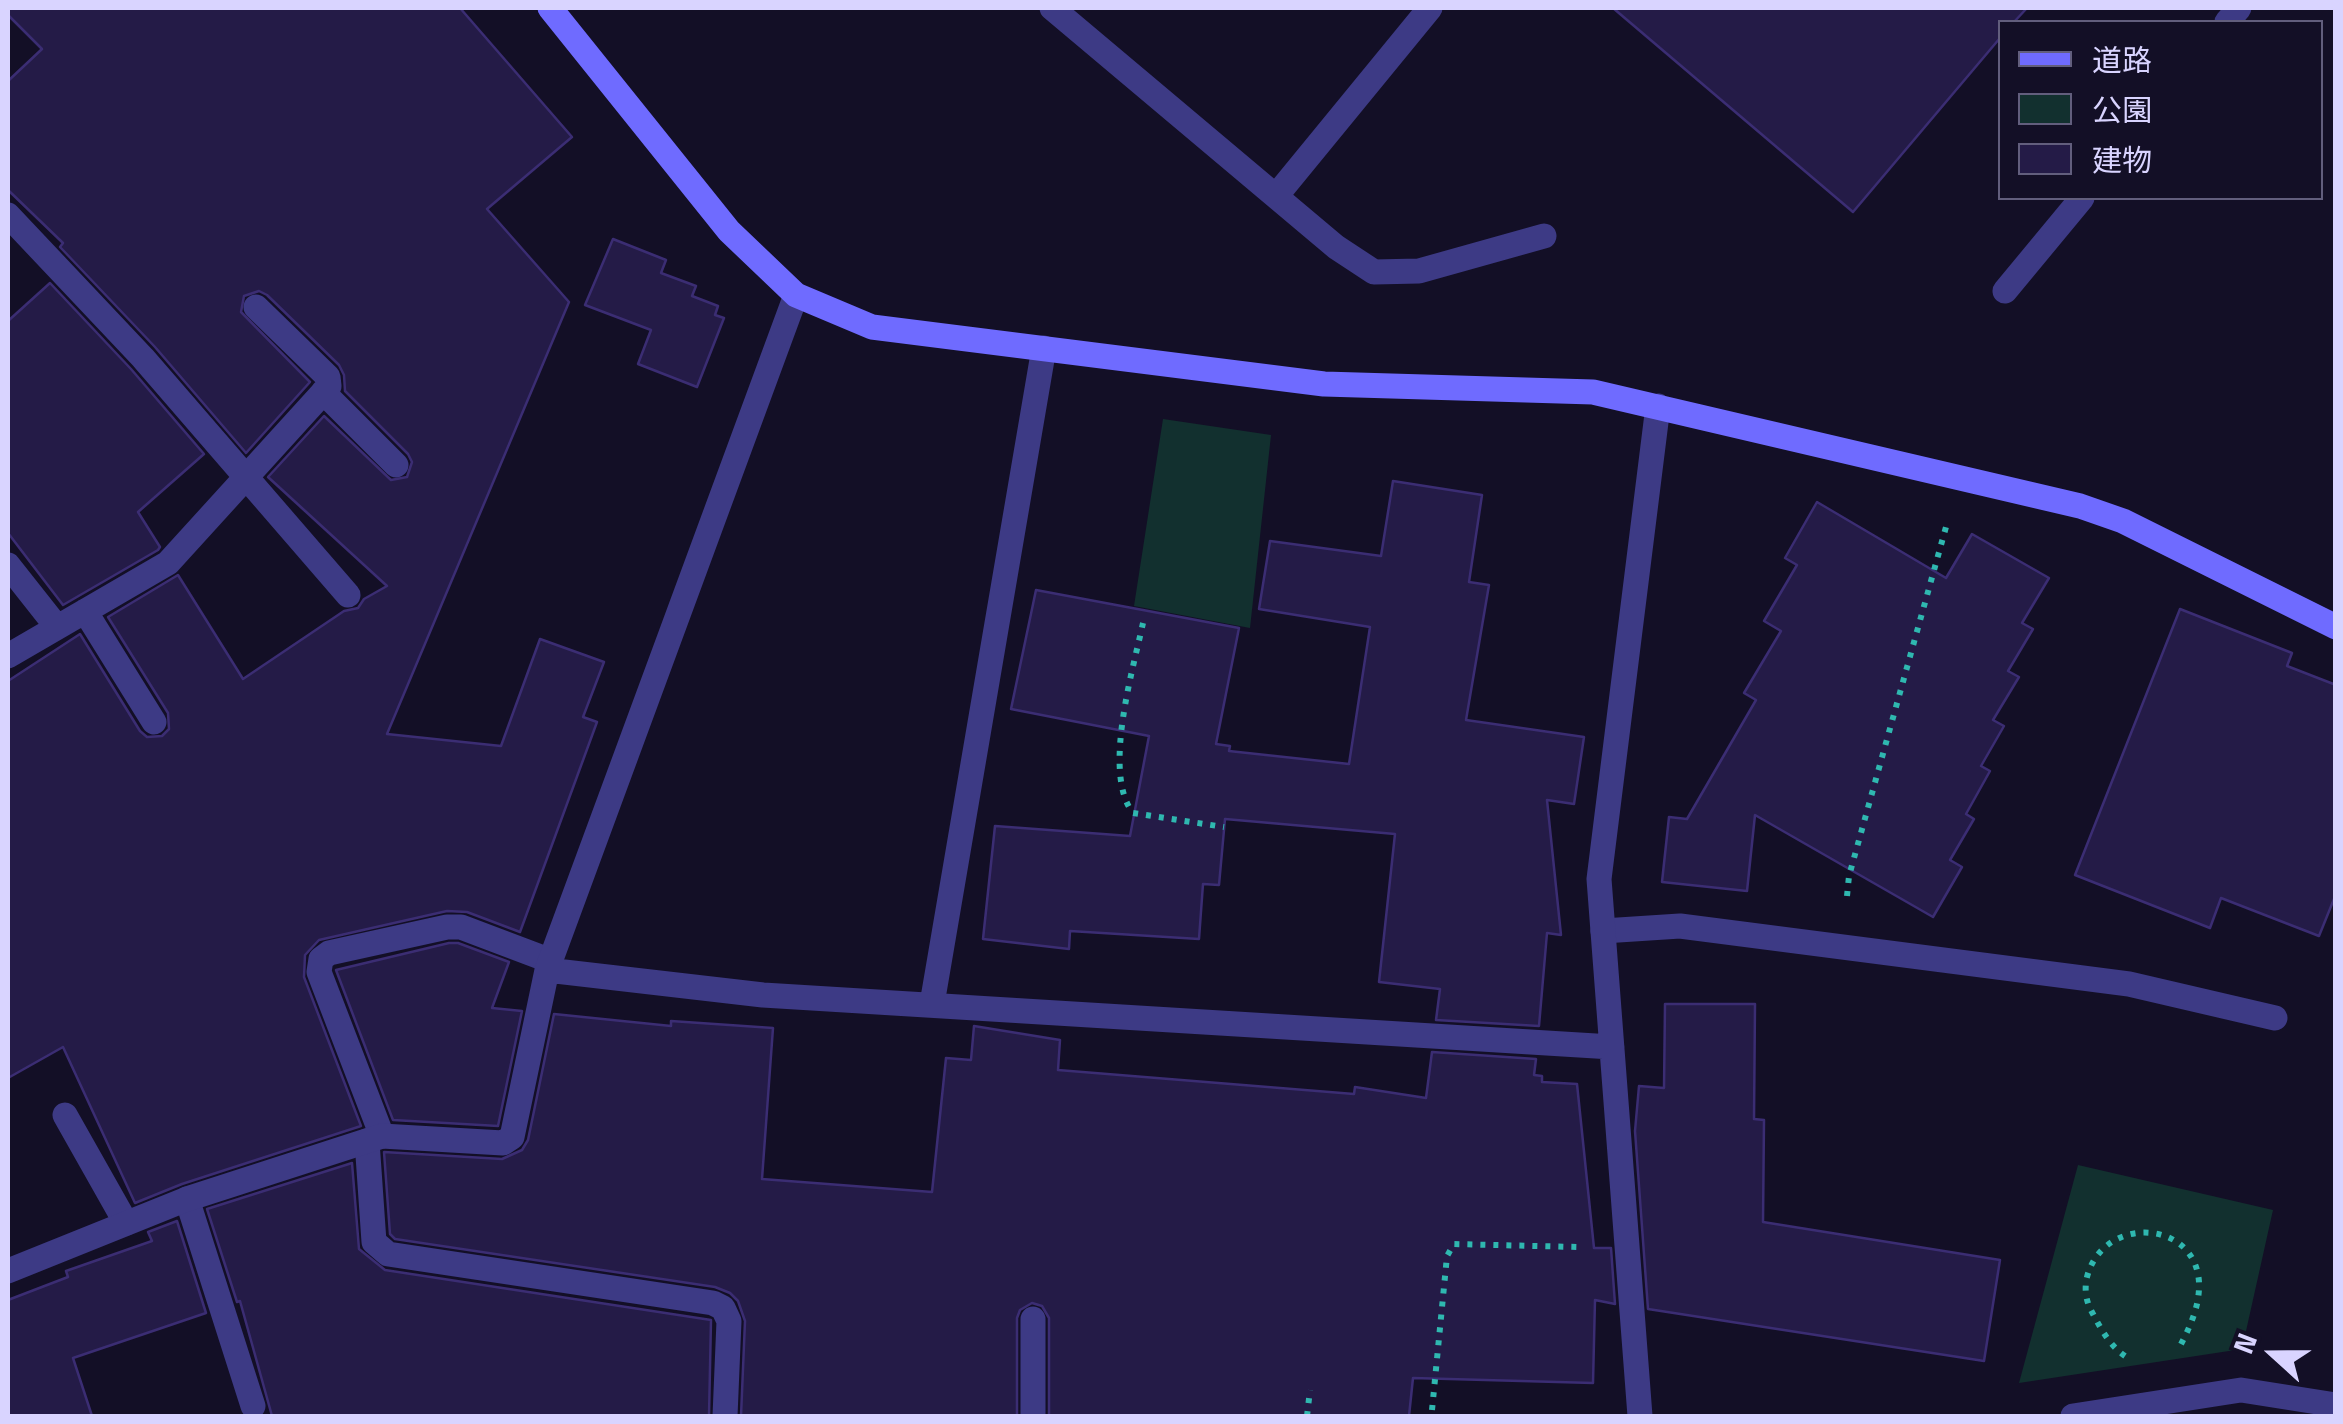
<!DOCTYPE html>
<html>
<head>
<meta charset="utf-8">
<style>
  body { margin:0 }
  #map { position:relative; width:2343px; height:1424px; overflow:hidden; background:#130f26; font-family:"Titillium Web","Noto Sans JP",sans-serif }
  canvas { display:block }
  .frame { position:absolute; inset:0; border:10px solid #d9d4ff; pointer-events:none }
  .legend { position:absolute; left:1998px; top:20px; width:325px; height:180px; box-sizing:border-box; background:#130f26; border:2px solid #625e7d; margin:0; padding:12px 18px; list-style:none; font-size:30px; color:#d9d4ff }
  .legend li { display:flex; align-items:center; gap:20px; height:50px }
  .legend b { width:50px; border:2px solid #625e7d }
  .north { position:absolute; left:2223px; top:1304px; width:100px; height:100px; -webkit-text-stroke:8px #130f26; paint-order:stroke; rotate:291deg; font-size:28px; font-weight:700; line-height:40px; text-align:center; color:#d9d4ff }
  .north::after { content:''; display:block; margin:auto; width:35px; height:45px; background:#d9d4ff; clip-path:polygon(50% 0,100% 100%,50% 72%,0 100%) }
</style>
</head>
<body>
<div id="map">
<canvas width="2343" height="1424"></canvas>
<div class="frame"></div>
<ul class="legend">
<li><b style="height:12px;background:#6f6bff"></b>道路</li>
<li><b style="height:28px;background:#12302f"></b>公園</li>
<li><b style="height:28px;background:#241b47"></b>建物</li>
</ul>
<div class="north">N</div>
</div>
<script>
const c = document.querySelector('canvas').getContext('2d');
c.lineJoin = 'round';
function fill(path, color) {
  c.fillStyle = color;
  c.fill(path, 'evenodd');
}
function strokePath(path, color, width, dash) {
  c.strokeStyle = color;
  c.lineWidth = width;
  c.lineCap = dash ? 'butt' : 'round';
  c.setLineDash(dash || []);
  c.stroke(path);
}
fill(new Path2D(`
  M 1163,419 L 1271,435 L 1250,628 L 1134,606 Z
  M 2078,1165 L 2273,1210 L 2242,1349 L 2019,1383 Z`), '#12302f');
const building = new Path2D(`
  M 8,8 L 460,8 L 572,137 L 487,209 L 569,302 L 387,734 L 501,746 L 540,639 L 604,662 L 583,717 L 597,722 L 520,932 L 467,912 L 447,911 L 319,940 L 305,955 L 304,977 L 361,1126 L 182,1184 L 135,1203 L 63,1047 L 8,1078 L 8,681 L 80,634 L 140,731 L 147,737 L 162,736 L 169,729 L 168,713 L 108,617 L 178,575 L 243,679 L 344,611 L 358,608 L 364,599 L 387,586 L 268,477 L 324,416 L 391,480 L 407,477 L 412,462 L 408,454 L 345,391 L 344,375 L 339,365 L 267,295 L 259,291 L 244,296 L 241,312 L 310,382 L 246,453 L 155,347 L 60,247 L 63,243 L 8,190 L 8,81 L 42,49 L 8,15 Z
  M 1613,8 L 2027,8 L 2014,22 L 2000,22 L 2000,38 L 1853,212 Z
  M 613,239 L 666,260 L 661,273 L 696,286 L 692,296 L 718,306 L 715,315 L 724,318 L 697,387 L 638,364 L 651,330 L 585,305 Z
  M 50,283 L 131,369 L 204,454 L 138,512 L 160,547 L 158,550 L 63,605 L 8,533 L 8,321 Z
  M 1393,481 L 1482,495 L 1469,582 L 1489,585 L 1466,720 L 1584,737 L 1574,804 L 1547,800 L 1561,935 L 1547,933 L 1539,1026 L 1436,1020 L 1440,989 L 1379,982 L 1395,834 L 1225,819 L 1219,885 L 1203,884 L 1199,939 L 1070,931 L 1069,949 L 983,939 L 995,826 L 1130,836 L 1149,736 L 1011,709 L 1036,590 L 1239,628 L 1216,744 L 1230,746 L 1229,751 L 1349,764 L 1370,627 L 1259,609 L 1270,541 L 1381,556 Z
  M 1817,502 L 1946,578 L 1972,534 L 2049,578 L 2022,623 L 2033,629 L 2008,671 L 2019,677 L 1993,720 L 2004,726 L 1981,766 L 1990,771 L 1966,814 L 1974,819 L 1950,860 L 1962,867 L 1933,917 L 1755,815 L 1747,891 L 1662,882 L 1669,817 L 1687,819 L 1756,700 L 1744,693 L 1781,631 L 1764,621 L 1797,565 L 1785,558 Z
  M 2180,609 L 2292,653 L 2287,666 L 2336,685 L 2336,894 L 2319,936 L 2221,898 L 2210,928 L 2075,875 Z
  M 449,943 L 458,943 L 509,962 L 492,1008 L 522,1011 L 498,1126 L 393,1120 L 336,970 Z
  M 1665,1004 L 1755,1004 L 1754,1119 L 1764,1120 L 1763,1222 L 2000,1260 L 1984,1361 L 1648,1309 L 1635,1131 L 1639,1086 L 1664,1088 Z
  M 554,1014 L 671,1026 L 671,1021 L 773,1028 L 762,1179 L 932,1192 L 946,1058 L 971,1060 L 974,1026 L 1060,1040 L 1058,1070 L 1354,1094 L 1355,1087 L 1426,1098 L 1432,1052 L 1536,1059 L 1534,1075 L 1542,1076 L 1542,1082 L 1577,1084 L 1594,1248 L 1611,1248 L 1615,1304 L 1595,1300 L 1593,1383 L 1413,1378 L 1409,1416 L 1049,1416 L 1049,1318 L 1042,1306 L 1032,1303 L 1020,1310 L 1017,1318 L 1017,1416 L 741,1416 L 745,1321 L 738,1301 L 730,1293 L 715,1287 L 395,1239 L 390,1234 L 384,1152 L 502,1159 L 522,1150 L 528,1140 Z
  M 352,1163 L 359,1249 L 385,1270 L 711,1320 L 709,1416 L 272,1416 L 240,1301 L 237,1302 L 207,1209 Z
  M 177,1221 L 206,1313 L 73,1358 L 92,1416 L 8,1416 L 8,1300 L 68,1277 L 66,1271 L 152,1241 L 148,1232 Z`);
fill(building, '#241b47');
strokePath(building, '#3b2d73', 2.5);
strokePath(new Path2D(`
  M 1143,623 C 1133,670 1102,773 1133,813 L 1224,827
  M 1847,896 L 1849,876 L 1946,527
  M 2125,1356 C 2110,1346 2101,1329 2093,1314 C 2086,1302 2084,1290 2087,1277 C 2103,1215 2195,1219 2199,1282 C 2200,1306 2190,1327 2179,1348
  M 1432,1410 L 1447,1256 L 1454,1244 L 1578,1247
  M 1307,1416 L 1310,1390`), '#2fb8b0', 6, [5, 8]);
strokePath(new Path2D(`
  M 1052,8 L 1336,247 L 1374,272 L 1419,271 L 1544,236
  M 2227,22 L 2239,8
  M 1276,196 L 1430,8
  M 8,215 L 143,358 L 348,595
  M 2005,291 L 2082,198
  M 323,392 L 396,465
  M 8,565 L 57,627
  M 85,611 L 154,722
  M 8,656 L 168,563 L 329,386 L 328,377 L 256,307
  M 1603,931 L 1680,926 L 2129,984 L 2275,1018
  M 65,1115 L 126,1223
  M 382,1136 L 319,972 L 321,959 L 329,953 L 447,927 L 461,927 L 551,961
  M 367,1141 L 374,1242 L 388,1254 L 713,1303 L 723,1308 L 729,1321 L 725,1416
  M 187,1199 L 253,1406
  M 1033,1319 L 1033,1416`), '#3d3a85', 25);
strokePath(new Path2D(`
  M 547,970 L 763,995 L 1612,1047
  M 932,1004 L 1044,348
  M 8,1271 L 187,1199 L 382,1136 L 503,1143 L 512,1137 L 547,970 L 796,295
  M 1640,1416 L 1599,879 L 1658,406
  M 2073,1416 L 2241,1390 L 2336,1405`), '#3d3a85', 25);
strokePath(new Path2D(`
  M 550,8 L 729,231 L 796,295 L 872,327 L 1324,384 L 1593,392 L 2080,506 L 2123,521 L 2336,627`), '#6f6bff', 25);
</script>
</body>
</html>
